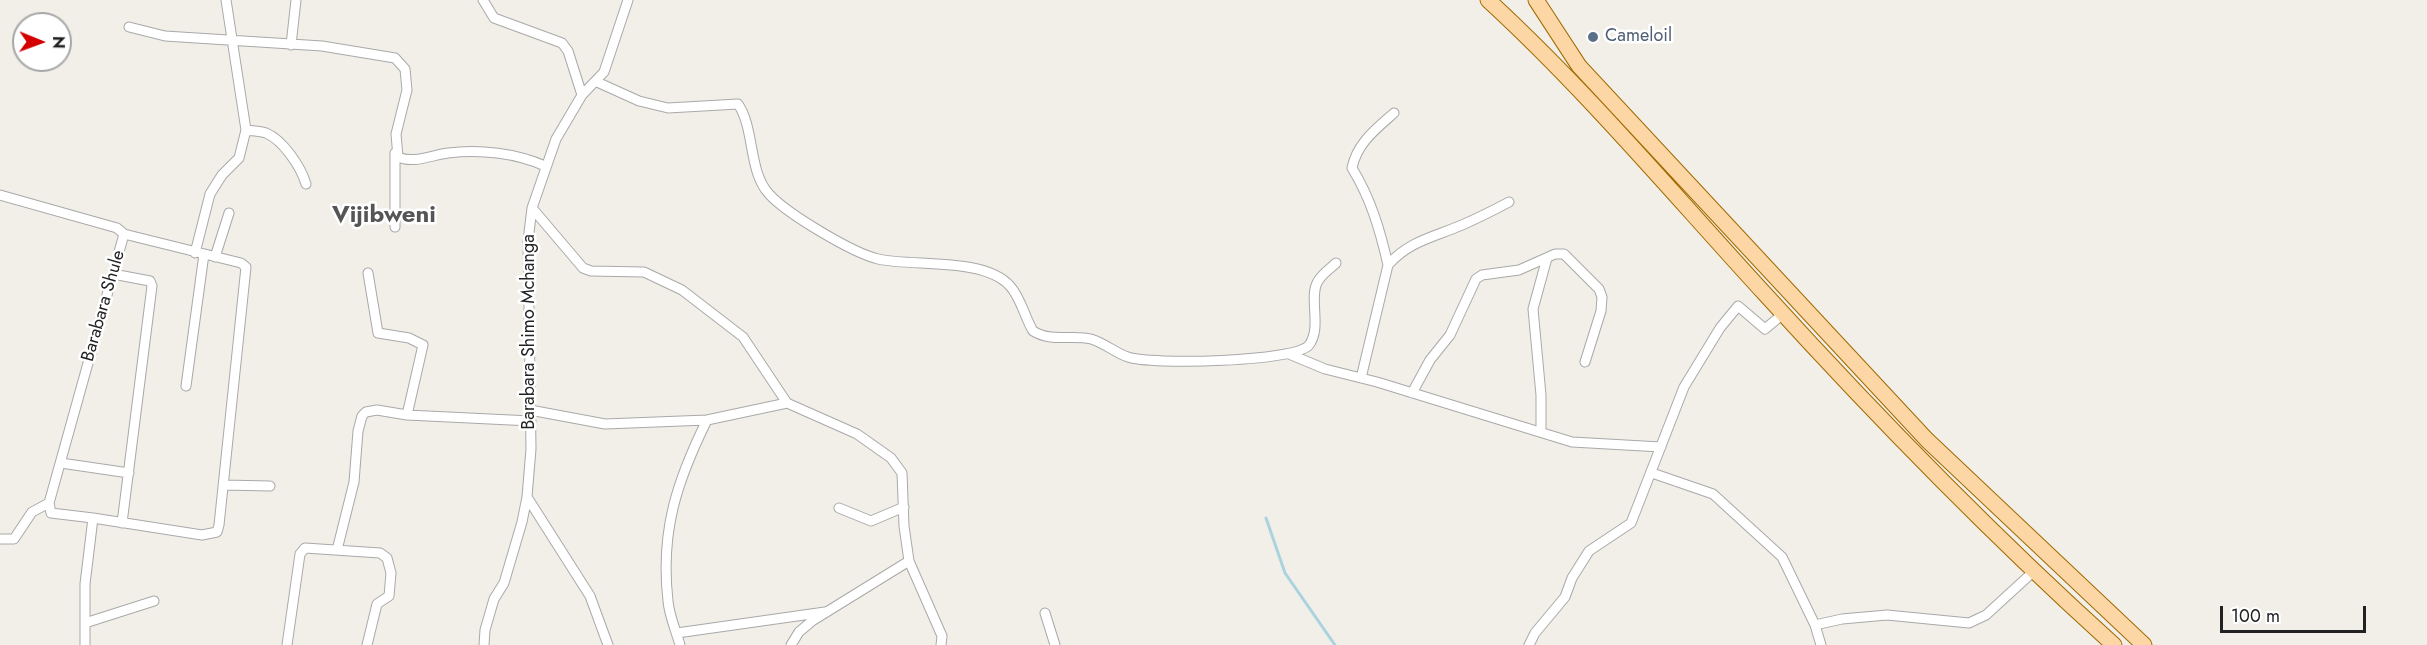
<!DOCTYPE html>
<html>
<head>
<meta charset="utf-8">
<style>
  body { margin:0 }
  #map { position:relative; width:2427px; height:645px; overflow:hidden; background:#f2efe9; font-family:Jost,sans-serif }
  canvas { display:block }
  .north { position:absolute; left:12px; top:12px; width:60px; height:60px; box-sizing:border-box; background:#fff; border:2px solid #a7a7a7; border-radius:50%; rotate:91deg; font-size:16px; font-weight:700; line-height:24px; text-align:center; color:#222 }
  .north::after { content:''; display:block; margin:auto; width:21px; height:27px; background:#d40000; clip-path:polygon(50% 0,100% 100%,50% 72%,0 100%) }
  .scale { position:absolute; left:2220px; top:606px; width:146px; height:27px; box-sizing:border-box; border:3px solid #222; border-top:0; padding-left:8px; font-size:18px; line-height:21px; white-space:nowrap; color:#222; -webkit-text-stroke:4px #fff; paint-order:stroke }
</style>
</head>
<body>
<div id="map">
<canvas width="2427" height="645"></canvas>
<div class="north">N</div>
<div class="scale">100 m</div>
</div>
<script>
const c = document.querySelector('canvas').getContext('2d');
c.lineJoin = 'round';
function strokePath(path, color, width, dash) {
  c.strokeStyle = color;
  c.lineWidth = width;
  c.lineCap = dash ? 'butt' : 'round';
  c.setLineDash(dash || []);
  c.stroke(path);
}
function drawText(font, color, halo, rows, align = 'center') {
  c.font = font + ' Jost,sans-serif';
  c.lineWidth = 5;
  c.setLineDash([]);
  c.textBaseline = 'middle';
  c.strokeStyle = halo;
  c.fillStyle = color;
  for (const [text, x, y, turn = 0] of rows) {
    c.save();
    c.translate(x, y);
    c.rotate((+turn || 0) * Math.PI / 180);
    c.textAlign = isNaN(turn) ? turn : align;
    if (halo) c.strokeText(text, 0, 0);
    c.fillText(text, 0, 0);
    c.restore();
  }
}
strokePath(new Path2D(`
  M 1266,518 L 1285,573 L 1335,645`), '#aad3df', 3);
const street = new Path2D(`
  M 483,0 L 494,18 L 562,43 L 568,51 L 582,95
  M 129,27 L 165,36 L 322,46 L 395,58 L 405,69 L 407,90 L 396,134 L 398,157 C 413,164 432,155 448,153 C 480,149 516,153 545,166
  M 291,45 L 296,0
  M 597,82 L 639,101 L 668,108 L 738,104 C 755,129 748,171 769,194 C 787,214 853,253 878,259 C 914,267 984,257 1010,286 C 1021,298 1025,318 1033,331 C 1053,343 1071,334 1091,339 C 1105,343 1115,353 1128,357 C 1150,365 1296,362 1309,345 C 1322,328 1309,299 1317,283 C 1320,275 1330,269 1336,263
  M 246,130 C 252,131 260,131 266,133 C 283,140 301,167 306,184
  M 0,195 L 117,228 L 124,234 L 49,503 L 51,513 L 93,518 L 85,584 L 85,645
  M 532,208 L 583,268 L 591,271 L 644,272 L 682,290 L 743,337 L 787,403
  M 395,227 L 395,153
  M 195,253 L 210,194 L 222,175 L 239,158 L 246,130 L 226,0
  M 215,257 L 229,213
  M 1388,265 C 1380,230 1371,199 1352,168 C 1357,143 1376,129 1394,113
  M 368,273 L 378,333 L 409,338 L 423,345 L 407,415
  M 113,274 L 150,281 L 152,286 L 122,523
  M 1289,354 L 1325,369 L 1377,382 L 1572,442 L 1661,447
  M 1361,378 L 1388,265 C 1409,241 1434,237 1462,225 C 1478,218 1494,210 1509,202
  M 186,386 L 204,254
  M 1412,393 L 1430,360 L 1450,335 L 1476,279 L 1482,275 L 1519,270 L 1555,254 L 1564,254 L 1599,289 L 1602,297 L 1601,311 L 1585,362
  M 530,410 L 605,424 L 707,420 L 787,403 L 857,434 L 891,458 L 902,473 L 904,526 L 909,561 L 942,636 L 941,645
  M 1541,432 L 1541,395 L 1533,309 L 1547,258
  M 61,463 L 129,473
  M 1652,473 L 1713,494 L 1782,557 L 1815,625 L 1821,645
  M 224,485 L 270,486
  M 527,497 L 590,596 L 608,645
  M 839,508 L 871,521 L 904,507
  M 93,518 L 202,535 L 217,532 L 219,525 L 246,267 L 241,263 L 124,234
  M 0,539 L 14,539 L 32,512 L 49,503
  M 337,550 L 354,482 L 358,431 L 362,416 L 366,412 L 377,410 L 407,415 L 531,421
  M 1045,613 L 1055,645
  M 85,623 L 154,601
  M 1815,625 L 1842,619 L 1887,615 L 1969,623 L 1986,615 L 2033,572
  M 677,633 L 825,612
  M 287,645 L 300,554 L 305,548 L 380,553 L 387,558 L 391,573 L 389,596 L 377,604 L 367,645
  M 484,645 L 485,630 L 494,599 L 504,583 L 522,522 L 527,497 L 531,449 L 528,241 L 532,208 L 556,139 L 582,95 L 604,72 L 628,0
  M 680,645 C 676,631 669,615 668,601 C 660,531 677,481 707,420
  M 791,645 L 799,632 L 812,621 L 909,561
  M 1529,645 L 1535,633 L 1565,597 L 1572,578 L 1589,551 L 1631,523 L 1684,387 L 1720,328 L 1738,306 L 1765,329 L 1783,314`);
const primary = new Path2D(`
  M 1488,0 C 1587,91 1674,195 1765,294 C 1876,416 1992,535 2114,645
  M 1536,0 L 1579,66 L 1927,440 L 2144,645`);
strokePath(street, '#a9a9a9', 11);
strokePath(primary, '#a06b00', 17);
strokePath(street, '#fff', 9);
strokePath(primary, '#fcd6a4', 15);
for (const [x, y, r, color] of [
  [1593,37,6,"#5c6f8a"]
]) {
  const dot = new Path2D();
  dot.arc(x, y, r, 0, 2 * Math.PI);
  c.fillStyle = color;
  c.fill(dot);
  strokePath(dot, '#fff', 2);
}
drawText('18px', '#4e5e75', '#fff', [
  ["Cameloil",1605,37]
], 'left');
drawText('18px', '#222', '#fff', [
  ["Barabara Shule",104,306,-74],
  ["Barabara Shimo Mchanga",530,332,-90]
]);
drawText('bold 24px', '#555', '#fff', [
  ["Vijibweni",384,216]
]);
</script>
</body>
</html>
